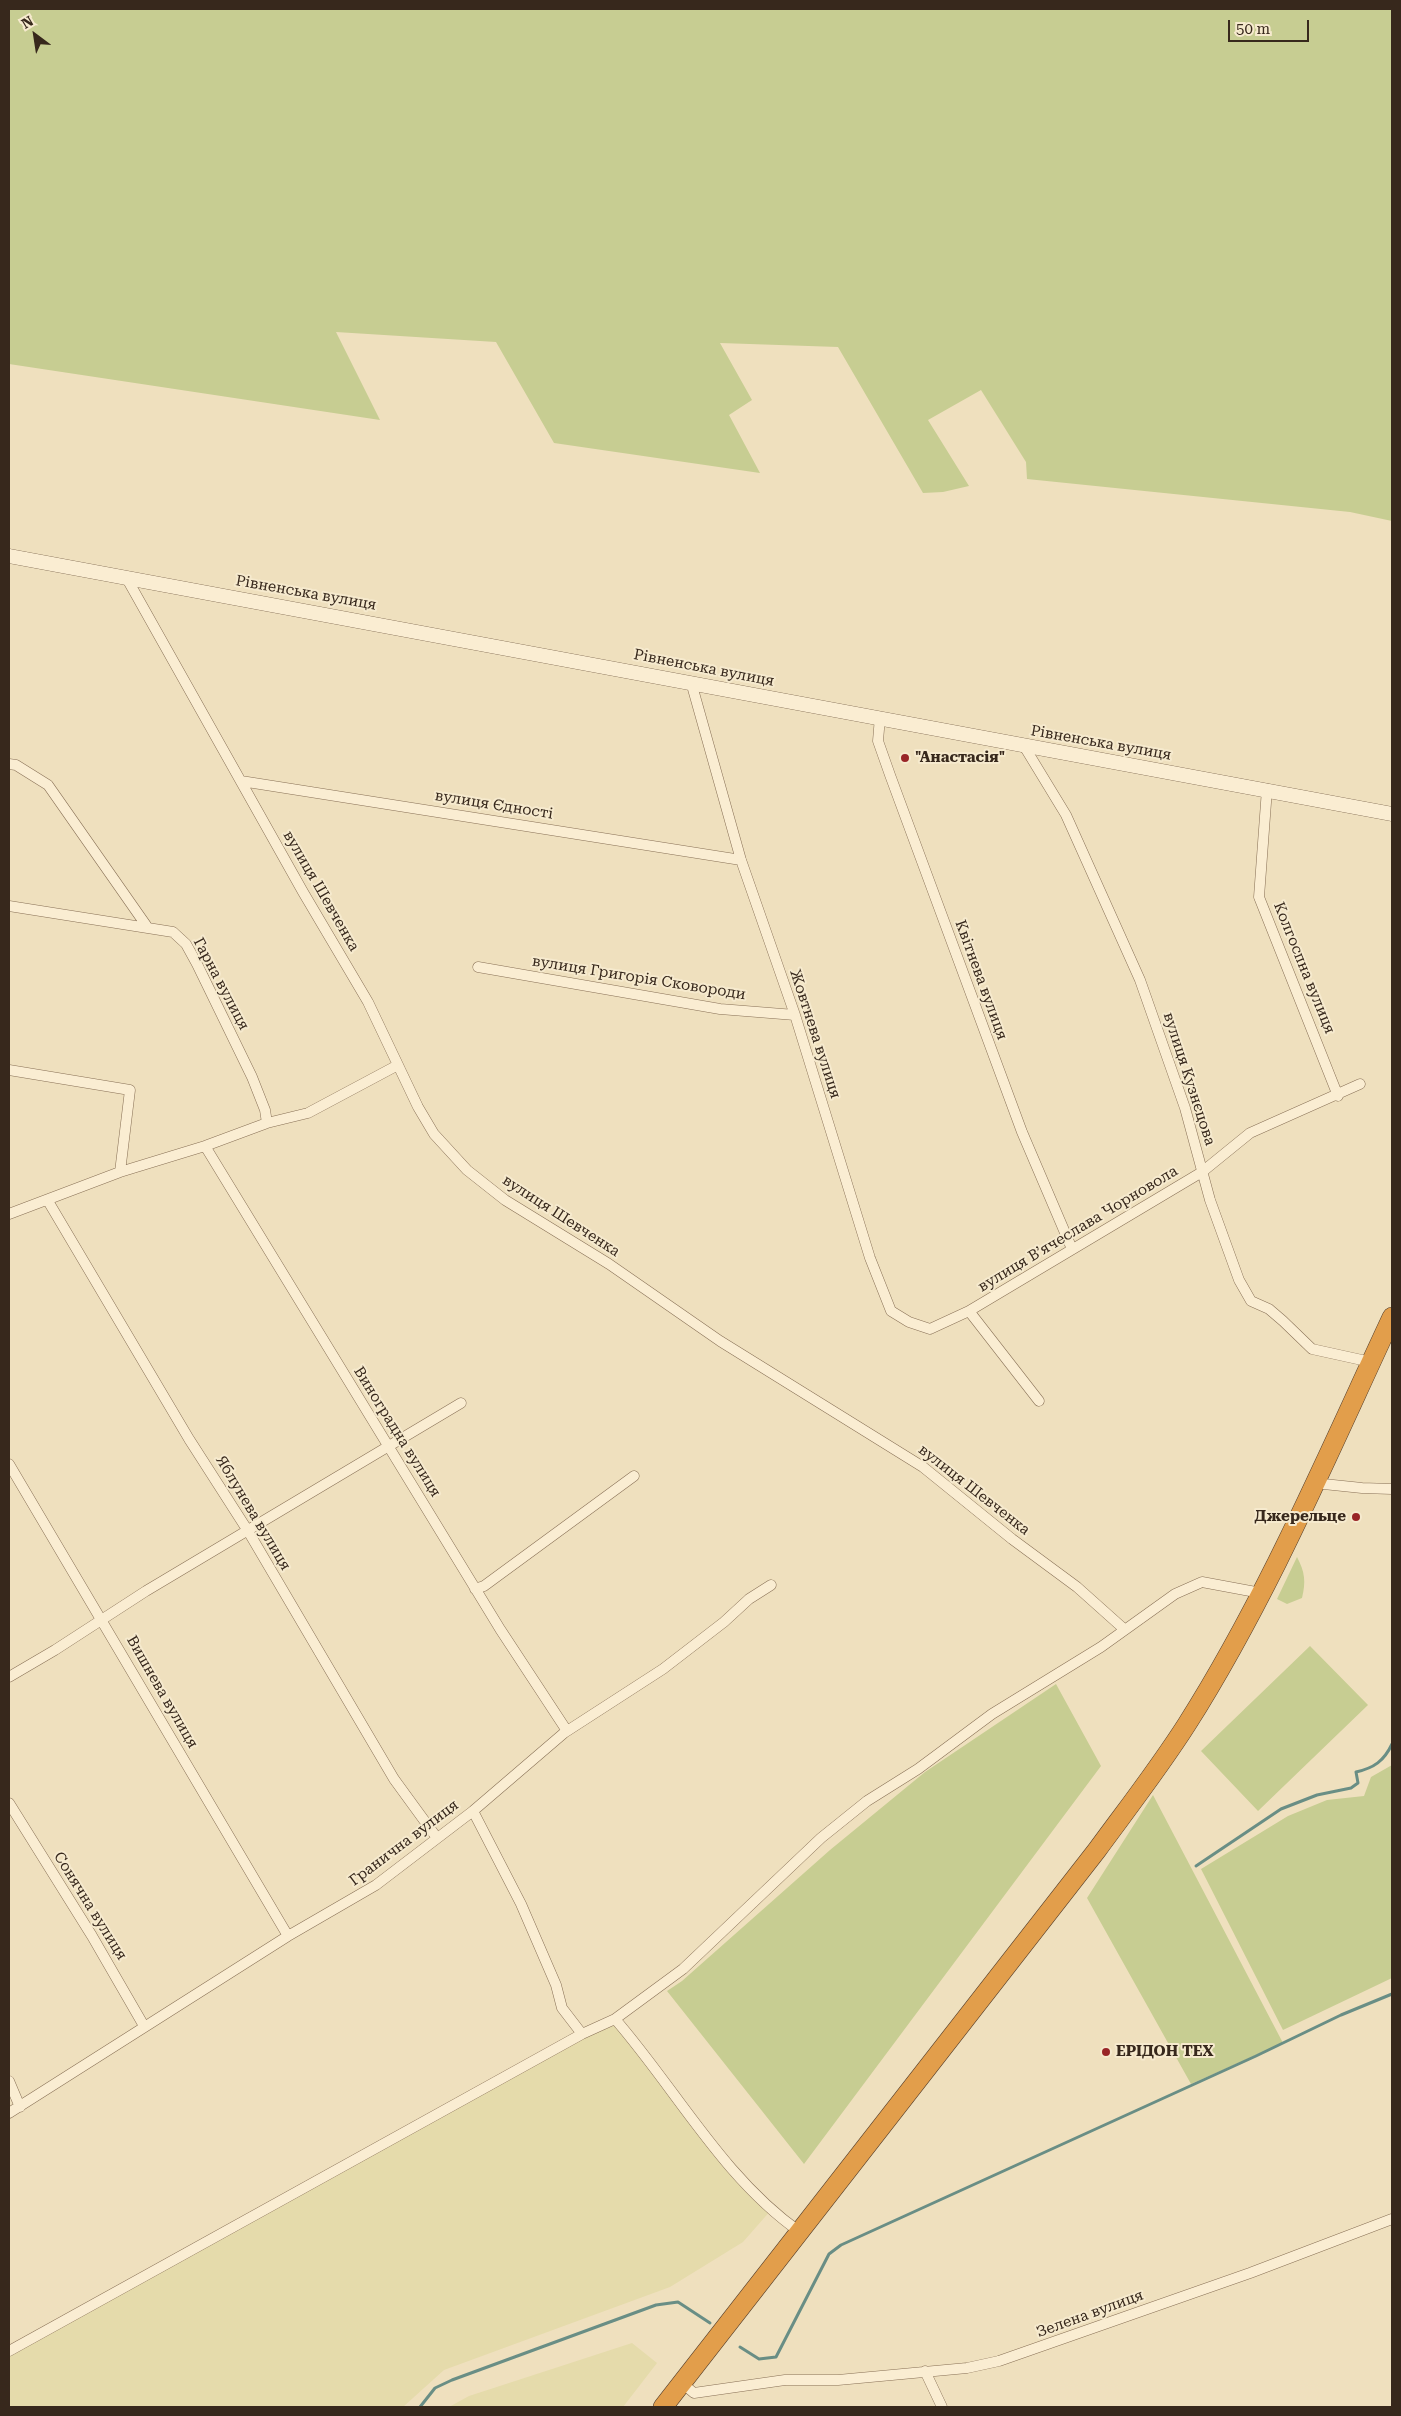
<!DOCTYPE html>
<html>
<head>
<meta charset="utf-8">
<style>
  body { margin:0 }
  #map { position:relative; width:1401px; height:2416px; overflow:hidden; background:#efe0be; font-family:"Roboto Serif",serif }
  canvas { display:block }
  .frame { position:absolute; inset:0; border:10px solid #37281c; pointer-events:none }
  .north { position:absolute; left:10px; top:10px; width:50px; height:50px; -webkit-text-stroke:4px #f6eace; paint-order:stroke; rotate:329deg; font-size:14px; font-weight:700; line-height:20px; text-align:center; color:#37281c }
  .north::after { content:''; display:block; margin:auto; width:18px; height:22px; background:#37281c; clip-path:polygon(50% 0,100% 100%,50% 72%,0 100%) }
  .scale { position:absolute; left:1228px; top:20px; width:81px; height:22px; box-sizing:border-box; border:2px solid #37281c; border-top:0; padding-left:6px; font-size:15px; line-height:18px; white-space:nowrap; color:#37281c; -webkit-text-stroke:4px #f6eace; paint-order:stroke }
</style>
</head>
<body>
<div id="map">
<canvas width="1401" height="2416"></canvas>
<div class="frame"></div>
<div class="north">N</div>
<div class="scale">50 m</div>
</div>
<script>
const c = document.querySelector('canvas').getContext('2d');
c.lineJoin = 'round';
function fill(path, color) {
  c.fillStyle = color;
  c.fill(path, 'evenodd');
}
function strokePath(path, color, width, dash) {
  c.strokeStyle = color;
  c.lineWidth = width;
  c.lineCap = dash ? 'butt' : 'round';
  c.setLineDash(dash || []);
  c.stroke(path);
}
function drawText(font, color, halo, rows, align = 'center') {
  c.font = font + ' "Roboto Serif",serif';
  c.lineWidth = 4;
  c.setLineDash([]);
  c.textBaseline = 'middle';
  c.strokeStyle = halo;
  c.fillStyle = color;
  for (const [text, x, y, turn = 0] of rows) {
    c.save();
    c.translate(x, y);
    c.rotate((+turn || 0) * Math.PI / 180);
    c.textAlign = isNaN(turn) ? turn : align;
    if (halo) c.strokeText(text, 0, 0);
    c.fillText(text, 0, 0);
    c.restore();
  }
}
fill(new Path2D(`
  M 615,2019 L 673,2092 L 772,2209 L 743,2242 L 670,2287 L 444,2370 L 403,2407 L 9,2407 L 9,2351 Z
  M 632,2343 L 657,2363 L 623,2407 L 449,2407 L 469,2396 Z`), '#e5dbab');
fill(new Path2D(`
  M 9,9 L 1392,9 L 1392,521 L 1350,512 L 1027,479 L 1026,462 L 981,390 L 928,420 L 969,486 L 943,492 L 923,493 L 838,347 L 720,343 L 752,400 L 729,415 L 760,473 L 554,443 L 496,342 L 336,332 L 380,420 L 9,364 Z
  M 1297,1557 C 1305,1572 1306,1582 1302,1598 L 1287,1604 L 1277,1599 Z
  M 1310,1646 L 1368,1705 L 1258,1811 L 1201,1751 Z
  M 1056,1684 L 1101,1766 L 804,2164 L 667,1991 L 682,1981 L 830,1850 L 925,1772 Z
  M 1392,1765 L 1392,1978 L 1283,2030 L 1201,1869 L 1288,1816 L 1327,1800 L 1364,1796 L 1371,1777 Z
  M 1153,1795 L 1283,2043 L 1191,2084 L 1087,1898 Z`), '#c7cd92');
strokePath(new Path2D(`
  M 1196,1866 L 1281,1809 L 1317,1795 L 1351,1788 L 1358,1783 L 1356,1772 C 1374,1768 1384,1761 1392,1744
  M 740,2347 L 759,2359 L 776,2357 L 829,2254 L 841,2245 L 1256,2056 L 1341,2015 L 1392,1994
  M 420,2407 L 435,2388 L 452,2380 L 656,2305 L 678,2302 L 710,2323`), '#698e85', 3);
const street = new Path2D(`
  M 126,577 L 303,892 L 368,1002 L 418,1107 L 434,1134 L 467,1170 L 505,1200 L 609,1264 L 720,1341 L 923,1467 L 1012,1539 L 1077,1587 L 1124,1629
  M 691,682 L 741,860 L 795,1015 L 870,1258 L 891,1311 L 909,1322 L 930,1329 L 969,1311 L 1202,1172 L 1250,1133 L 1360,1084
  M 880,717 L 878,741 L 890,775 L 1022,1132 L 1072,1249
  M 1024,746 L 1066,815 L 1140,980 L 1185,1108 L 1210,1200 L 1239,1280 L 1251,1301 L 1269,1309 L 1283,1321 L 1312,1349 L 1371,1362
  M 9,764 L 16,765 L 48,785 L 148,928
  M 241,781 L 741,860
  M 1267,789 L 1259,897 L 1338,1096
  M 9,906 L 173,932 L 186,944 L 197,964 L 252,1077 L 265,1110 L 267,1123
  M 478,967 L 720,1009 L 795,1015
  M 9,1070 L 130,1090 L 120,1172
  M 205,1146 L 500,1629 L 567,1731
  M 48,1201 L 189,1439 L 248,1531 L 394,1779 L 437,1838
  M 9,1214 L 120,1172 L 205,1146 L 267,1123 L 308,1113 L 398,1065
  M 969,1311 L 1039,1401
  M 9,1464 L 288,1936
  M 1314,1483 L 1362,1488 L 1392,1489
  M 475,1589 L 484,1586 L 634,1476
  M 9,1677 L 55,1650 L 146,1591 L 461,1403
  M 9,1803 L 92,1936 L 144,2026
  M 473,1811 L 521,1904 L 556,1985 L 562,2008 L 582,2034
  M 615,2019 C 676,2089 723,2178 800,2232
  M 9,2081 L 20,2107
  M 9,2113 L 288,1936 L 376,1885 L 473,1811 L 564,1733 L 663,1669 L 724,1622 L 749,1599 L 771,1585
  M 9,2351 L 582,2034 L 615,2019 L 683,1969 L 821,1838 L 867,1801 L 918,1769 L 992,1714 L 1101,1647 L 1175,1594 L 1202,1582 L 1261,1593
  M 925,2371 L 942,2407
  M 682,2383 L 694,2393 L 785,2380 L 838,2380 L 967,2368 L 999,2361 L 1250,2273 L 1392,2219`);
const secondary = new Path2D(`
  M 9,556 L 1392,814`);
const highway = new Path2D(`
  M 663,2407 L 1097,1850 C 1127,1809 1159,1768 1187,1724 C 1268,1596 1328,1454 1392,1317`);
strokePath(street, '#887056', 11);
strokePath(secondary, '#69513a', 15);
strokePath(highway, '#553e2b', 20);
strokePath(street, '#faedd2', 10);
strokePath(secondary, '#faedd2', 14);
strokePath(highway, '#e29e4b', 19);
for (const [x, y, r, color] of [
  [905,758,5,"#992527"],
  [1356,1517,5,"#992527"],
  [1106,2052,5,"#992527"]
]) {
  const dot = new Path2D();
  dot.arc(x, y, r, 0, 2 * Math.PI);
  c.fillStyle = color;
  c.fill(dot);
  strokePath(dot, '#f6eace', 2);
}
drawText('15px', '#37281c', '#f6eace', [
  ["Рівненська вулиця",306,593,10],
  ["Рівненська вулиця",704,668,11],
  ["Рівненська вулиця",1101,743,10],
  ["вулиця Єдності",494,805,9],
  ["вулиця Шевченка",321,891,60],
  ["Колгоспна вулиця",1304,968,68],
  ["вулиця Григорія Сковороди",639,978,9],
  ["Квітнева вулиця",981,980,70],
  ["Гарна вулиця",221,984,62],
  ["Жовтнева вулиця",815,1034,72],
  ["вулиця Кузнєцова",1189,1079,72],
  ["вулиця Шевченка",561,1216,33],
  ["вулиця Вʼячеслава Чорновола",1078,1229,-31],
  ["Виноградна вулиця",397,1432,58],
  ["вулиця Шевченка",974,1490,38],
  ["Яблунева вулиця",253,1513,59],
  ["Вишнева вулиця",162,1692,60],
  ["Гранична вулиця",404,1843,-37],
  ["Сонячна вулиця",90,1906,58],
  ["Зелена вулиця",1090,2314,-20]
]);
drawText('bold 15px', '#37281c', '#f6eace', [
  ["\"Анастасія\"",915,758],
  ["Джерельце",1346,1517,"right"],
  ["ЕРІДОН ТЕХ",1116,2052]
], 'left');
</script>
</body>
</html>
